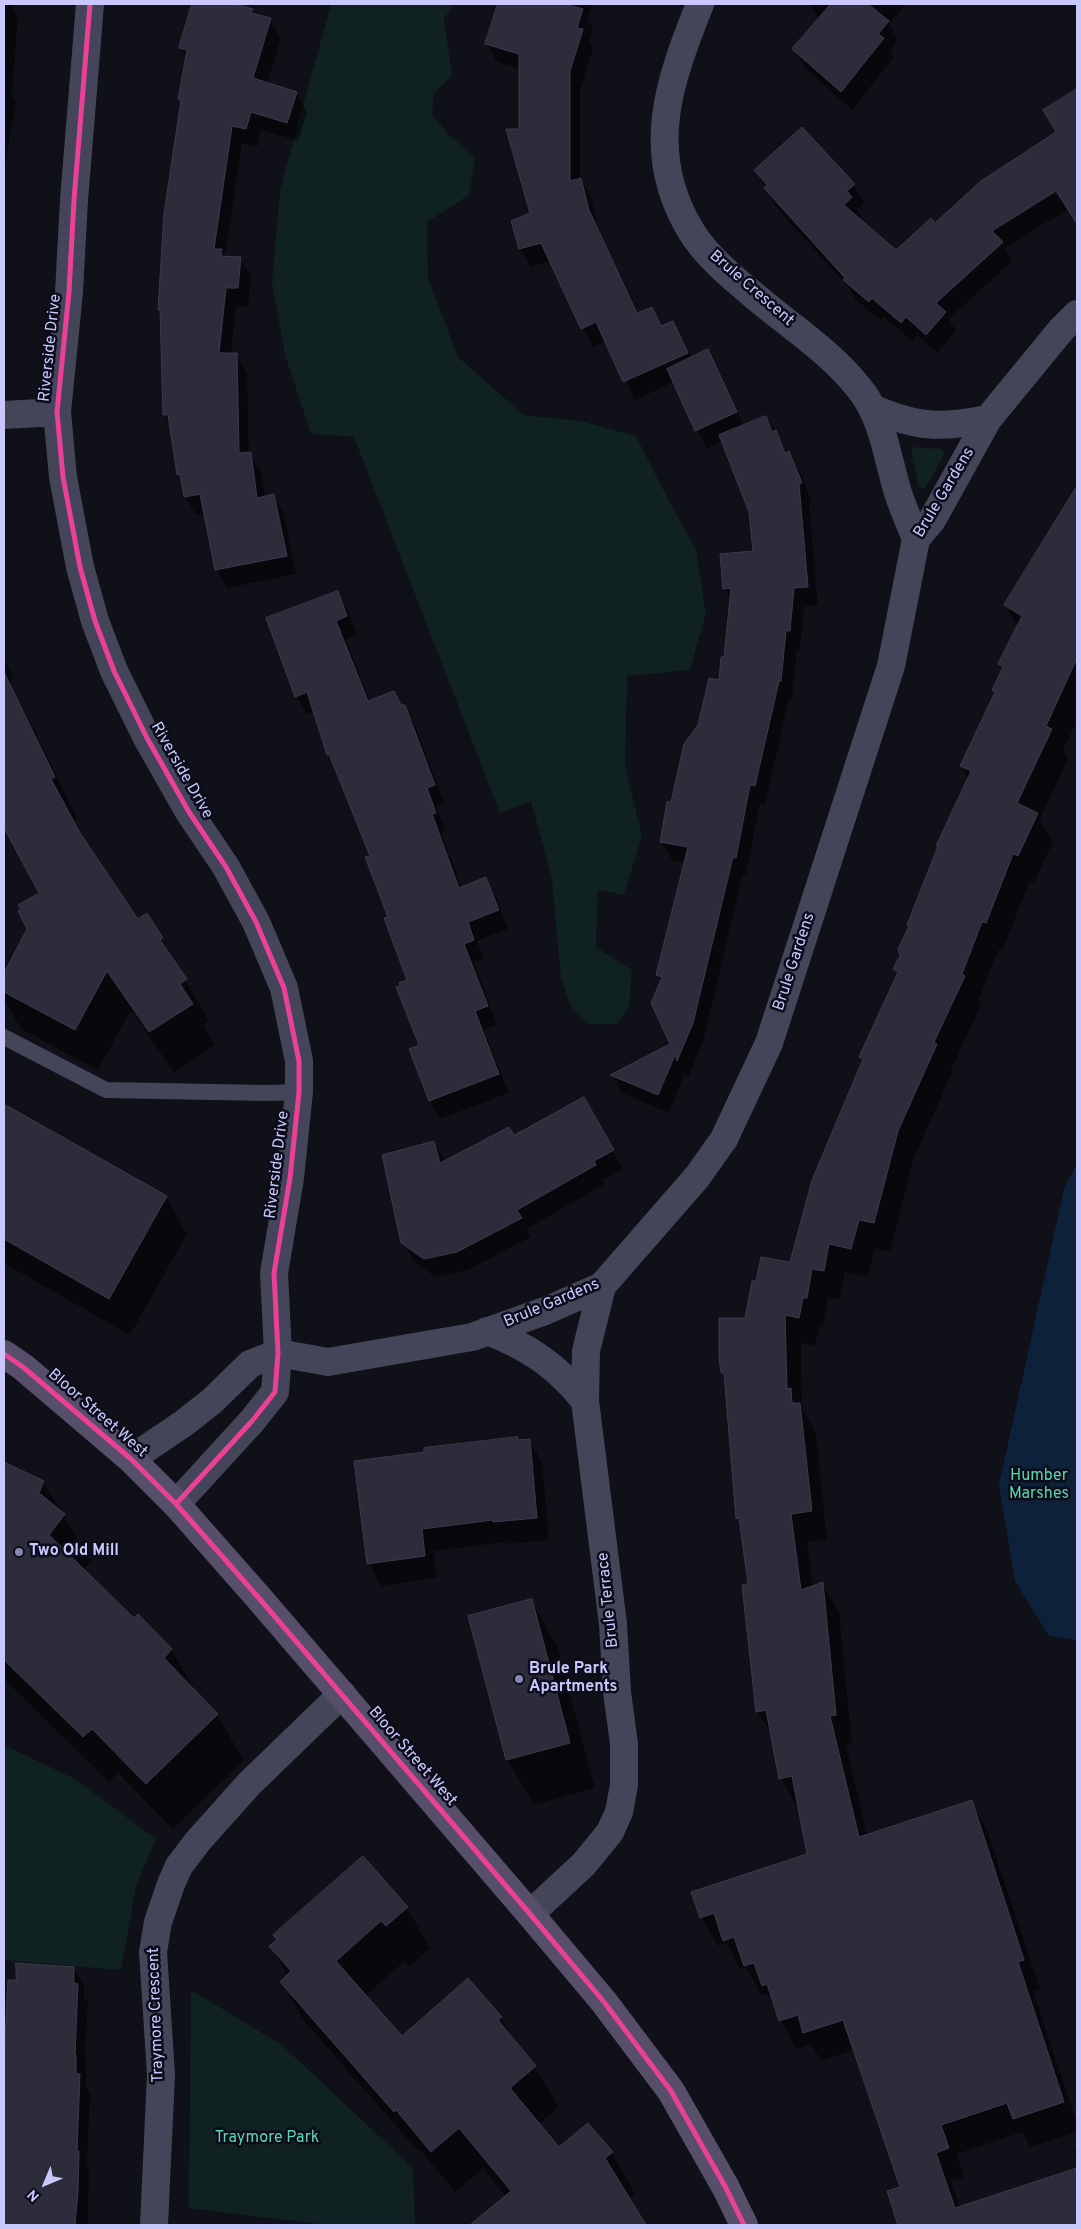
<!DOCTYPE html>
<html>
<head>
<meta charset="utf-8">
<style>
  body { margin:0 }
  #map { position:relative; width:1081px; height:2229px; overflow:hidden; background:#101018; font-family:Overpass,sans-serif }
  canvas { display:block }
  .frame { position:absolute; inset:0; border:5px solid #c9c8fc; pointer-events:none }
  .north { position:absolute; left:20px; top:2159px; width:50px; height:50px; -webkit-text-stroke:4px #0d0c1b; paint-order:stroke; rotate:225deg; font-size:14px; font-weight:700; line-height:20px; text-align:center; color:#c9c8fc }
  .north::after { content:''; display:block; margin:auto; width:18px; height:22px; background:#c9c8fc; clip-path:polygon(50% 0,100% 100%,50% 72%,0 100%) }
</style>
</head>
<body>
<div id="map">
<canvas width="1081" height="2229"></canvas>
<div class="frame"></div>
<div class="north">N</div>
</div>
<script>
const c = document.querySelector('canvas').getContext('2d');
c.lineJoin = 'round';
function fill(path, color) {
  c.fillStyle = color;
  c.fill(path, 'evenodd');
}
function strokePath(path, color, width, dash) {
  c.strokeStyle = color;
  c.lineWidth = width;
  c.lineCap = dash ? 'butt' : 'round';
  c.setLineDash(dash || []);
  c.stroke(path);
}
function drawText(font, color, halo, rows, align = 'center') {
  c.font = font + ' Overpass,sans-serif';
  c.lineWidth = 5;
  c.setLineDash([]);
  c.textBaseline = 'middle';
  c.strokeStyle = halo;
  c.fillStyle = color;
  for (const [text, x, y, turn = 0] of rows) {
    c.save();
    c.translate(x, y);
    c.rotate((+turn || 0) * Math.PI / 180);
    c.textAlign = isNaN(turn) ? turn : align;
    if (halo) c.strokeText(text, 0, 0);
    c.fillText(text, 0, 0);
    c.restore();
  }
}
fill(new Path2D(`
  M 331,4 L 456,4 L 444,18 L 452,75 L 434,93 L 432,115 L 448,134 L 475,158 L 469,195 L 427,222 L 428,278 L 458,357 L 524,415 L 580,421 L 636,436 L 671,505 L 696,549 L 706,614 L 690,670 L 627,676 L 625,766 L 642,835 L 624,895 L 598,890 L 596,947 L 632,970 L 629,1007 L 617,1024 L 589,1024 L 571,1006 L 561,978 L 552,879 L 531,801 L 500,813 L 354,437 L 311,434 L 285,355 L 272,283 L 280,190 Z
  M 914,447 L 941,449 L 945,453 L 925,489 L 919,487 L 911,452 Z
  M 4,1745 L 75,1779 L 156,1839 L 136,1886 L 121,1970 L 4,1960 Z
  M 191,1990 L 282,2045 L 413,2168 L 415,2225 L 327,2225 L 189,2208 Z`), '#0f2121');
fill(new Path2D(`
  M 1077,1163 L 1077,1640 L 1049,1636 L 1015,1581 L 999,1485 L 1064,1189 Z`), '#0d213a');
fill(new Path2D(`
  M 4,4 L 13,4 L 13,9 L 18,17 L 12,94 L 16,102 L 4,174 Z
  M 194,4 L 244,4 L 240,7 L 252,10 L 255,15 L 270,20 L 281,38 L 267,84 L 296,93 L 307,112 L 298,141 L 261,130 L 257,147 L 242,143 L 225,257 L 240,258 L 251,276 L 248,307 L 236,306 L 231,354 L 236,354 L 247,373 L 249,453 L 261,471 L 265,497 L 273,496 L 284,514 L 296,574 L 227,588 L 216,569 L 205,513 L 196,515 L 185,496 L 183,482 L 179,474 L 171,427 L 164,414 L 162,314 L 159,310 L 182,102 L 180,98 L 187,58 L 181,48 Z
  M 499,4 L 593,4 L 587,19 L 593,29 L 589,42 L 593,49 L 580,91 L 580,179 L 591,198 L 599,230 L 639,314 L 651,308 L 662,327 L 673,322 L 692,359 L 708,351 L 744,426 L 766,417 L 799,471 L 812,501 L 809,503 L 818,605 L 804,607 L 800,650 L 797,649 L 792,699 L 789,699 L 765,804 L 760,803 L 746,875 L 743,874 L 703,1042 L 688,1078 L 685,1073 L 669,1113 L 622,1093 L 612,1075 L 671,1045 L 661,982 L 657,975 L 685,863 L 672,860 L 661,842 L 672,804 L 699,726 L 720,681 L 725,659 L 731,599 L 725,588 L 754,552 L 750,512 L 723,441 L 707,449 L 674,382 L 635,400 L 606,341 L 593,347 L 551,261 L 531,267 L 520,249 L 512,222 L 531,213 L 520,130 L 520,69 L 497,62 L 487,44 Z
  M 810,4 L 906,4 L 889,24 L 898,40 L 890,51 L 894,57 L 852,110 L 805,68 L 794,49 L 819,20 Z
  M 1077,91 L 1077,217 L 1074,219 L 1068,209 L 1005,248 L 1012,261 L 949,319 L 956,331 L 937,353 L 917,335 L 912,341 L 883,316 L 880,320 L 855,299 L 849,288 L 776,207 L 756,170 L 854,185 L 864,203 L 857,209 L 861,217 L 858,219 L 896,252 L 1058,132 L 1045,110 Z
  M 1077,496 L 1077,721 L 1063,750 L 1068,759 L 1040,819 L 1053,842 L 1034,883 L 1030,881 L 1002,951 L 998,950 L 978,1001 L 981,1005 L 951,1070 L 952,1073 L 913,1160 L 890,1252 L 875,1248 L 868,1277 L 845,1272 L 840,1299 L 828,1297 L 823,1327 L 819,1326 L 815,1346 L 801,1343 L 802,1408 L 816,1433 L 827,1540 L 807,1542 L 813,1587 L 823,1584 L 839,1612 L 852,1744 L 846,1744 L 867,1835 L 971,1801 L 987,1830 L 1040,1989 L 1033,1991 L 1077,2123 L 1077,2132 L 1030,2147 L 1022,2132 L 957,2154 L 964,2177 L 951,2181 L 960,2208 L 1077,2169 L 1077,2225 L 900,2225 L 889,2192 L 901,2188 L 854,2050 L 821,2061 L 811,2044 L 796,2049 L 767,1993 L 761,1995 L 746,1967 L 740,1969 L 726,1943 L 718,1946 L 701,1917 L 808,1855 L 799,1807 L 797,1807 L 781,1778 L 773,1738 L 757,1711 L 749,1585 L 741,1525 L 737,1518 L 726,1380 L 722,1373 L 721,1357 L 746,1319 L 757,1283 L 791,1264 L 863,1062 L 860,1057 L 898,975 L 895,969 L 901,956 L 909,927 L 908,925 L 968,778 L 961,766 L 995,694 L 993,690 L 1003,670 L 1000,664 L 1018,627 L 1005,605 L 1056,523 Z
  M 338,593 L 348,611 L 357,635 L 346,640 L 370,701 L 404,706 L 415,725 L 444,803 L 436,806 L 446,831 L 441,833 L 462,888 L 486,879 L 496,897 L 508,929 L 477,941 L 484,959 L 474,962 L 497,1025 L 484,1030 L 509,1093 L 440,1119 L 430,1101 L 420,1046 L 402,986 L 409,981 L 372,857 L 336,768 L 328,754 L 314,712 L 307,714 L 296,696 Z
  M 4,660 L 13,676 L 10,687 L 33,727 L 77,818 L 74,820 L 88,847 L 138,921 L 147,915 L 209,1021 L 203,1025 L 215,1045 L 174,1073 L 131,1010 L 98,1070 L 21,1029 L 4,999 L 4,976 L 29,929 L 41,894 L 4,825 Z
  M 583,1099 L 623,1169 L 603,1180 L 605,1184 L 527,1229 L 531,1237 L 468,1270 L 436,1277 L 414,1262 L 403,1243 L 434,1142 L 445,1162 L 514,1137 Z
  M 4,1105 L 166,1197 L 187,1234 L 130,1335 L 4,1263 Z
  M 529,1440 L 542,1462 L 549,1540 L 507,1544 L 506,1542 L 434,1551 L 437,1578 L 381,1586 L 369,1564 L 356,1462 Z
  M 4,1460 L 6,1464 L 43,1482 L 91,1560 L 83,1570 L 134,1619 L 138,1616 L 172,1650 L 197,1694 L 217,1715 L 244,1760 L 173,1829 L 118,1773 L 109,1782 L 4,1679 Z
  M 531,1600 L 557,1646 L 595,1788 L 534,1805 L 507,1759 Z
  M 407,1908 L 430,1948 L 410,1966 L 405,1961 L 365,1996 L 402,2038 L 501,2017 L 515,2042 L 535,2067 L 559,2107 L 538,2125 L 558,2149 L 588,2125 L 612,2153 L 635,2194 L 629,2199 L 644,2225 L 494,2225 L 487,2213 L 506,2197 L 483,2168 L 455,2192 L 420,2150 L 418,2151 L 305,2022 L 281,1982 L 288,1976 L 271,1947 Z
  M 73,1968 L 84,1986 L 84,1997 L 88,2003 L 85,2050 L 86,2053 L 86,2086 L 90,2094 L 87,2167 L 89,2170 L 88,2225 L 4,2225 L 4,2060 L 6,2060 L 17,1982 Z
  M 1077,2148 L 1077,2163 L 1073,2149 Z`), '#0007');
const building = new Path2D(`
  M 192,4 L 235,4 L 253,9 L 251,13 L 271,18 L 253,78 L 297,92 L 287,123 L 251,112 L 246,129 L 232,126 L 214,249 L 222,249 L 221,256 L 241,257 L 238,288 L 226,288 L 219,353 L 237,353 L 239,453 L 251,452 L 257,498 L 274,494 L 287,556 L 215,570 L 200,494 L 184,497 L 180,474 L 177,475 L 168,415 L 163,415 L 160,310 L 158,310 L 164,214 L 181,100 L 178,99 L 187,50 L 179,48 Z
  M 498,4 L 565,4 L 583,9 L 577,28 L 583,29 L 570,71 L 570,181 L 581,178 L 589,210 L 637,313 L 652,307 L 661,326 L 673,321 L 688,353 L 623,382 L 596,322 L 581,329 L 541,243 L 519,249 L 511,221 L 530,213 L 506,129 L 519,129 L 519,54 L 485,44 Z
  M 831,4 L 868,4 L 889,21 L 878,34 L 884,38 L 841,92 L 792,49 Z
  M 1077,89 L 1077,224 L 1056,191 L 992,231 L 1003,242 L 936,303 L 946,312 L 926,335 L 906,317 L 901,323 L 872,298 L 869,302 L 843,280 L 845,278 L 764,188 L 767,185 L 754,170 L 802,127 L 855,184 L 847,191 L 852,197 L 844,205 L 896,250 L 931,218 L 935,223 L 981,181 L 1056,132 L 1043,110 Z
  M 708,349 L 737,412 L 695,431 L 667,369 Z
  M 766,416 L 772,432 L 776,430 L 785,453 L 789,451 L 802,483 L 799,484 L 808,587 L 794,588 L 790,631 L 786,631 L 781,681 L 779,681 L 755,786 L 750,785 L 736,858 L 733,857 L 693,1023 L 677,1061 L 675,1055 L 658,1095 L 610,1075 L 670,1044 L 651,1003 L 662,977 L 656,975 L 688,847 L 660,842 L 667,802 L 671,802 L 684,744 L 698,725 L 709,678 L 719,680 L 721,657 L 724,657 L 731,588 L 723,589 L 720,554 L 753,551 L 749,512 L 719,435 Z
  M 1077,486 L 1077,658 L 1046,726 L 1052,729 L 1017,803 L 1038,813 L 1018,856 L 1013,854 L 986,923 L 982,922 L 962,974 L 965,976 L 934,1042 L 937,1044 L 898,1131 L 874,1223 L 859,1220 L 851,1249 L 829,1244 L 824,1271 L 812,1269 L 807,1298 L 803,1298 L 799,1318 L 785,1315 L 787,1389 L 791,1388 L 792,1403 L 800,1403 L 812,1511 L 791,1514 L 801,1590 L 823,1582 L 836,1715 L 830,1716 L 859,1837 L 972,1800 L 1024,1960 L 1018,1962 L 1064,2102 L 1013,2119 L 1007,2103 L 941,2125 L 949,2148 L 936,2153 L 955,2208 L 1077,2168 L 1077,2225 L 898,2225 L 887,2191 L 900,2187 L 843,2020 L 803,2033 L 798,2015 L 779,2021 L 767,1984 L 762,1986 L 754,1963 L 744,1966 L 734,1937 L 723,1941 L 714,1913 L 700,1918 L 691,1892 L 807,1854 L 792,1776 L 779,1779 L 766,1710 L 756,1712 L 742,1585 L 748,1584 L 739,1518 L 736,1519 L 724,1373 L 721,1373 L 719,1357 L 719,1318 L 745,1318 L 752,1281 L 756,1281 L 761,1257 L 790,1262 L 812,1180 L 863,1059 L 859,1057 L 898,972 L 893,969 L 900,956 L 898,949 L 909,926 L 907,925 L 938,846 L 936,846 L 971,771 L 960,766 L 995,692 L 992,690 L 1003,667 L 998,664 L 1022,616 L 1004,605 Z
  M 338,591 L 347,616 L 336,621 L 368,701 L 394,691 L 401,705 L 405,705 L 435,785 L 427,788 L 436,813 L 432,814 L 459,888 L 486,877 L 499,910 L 468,922 L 474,940 L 464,944 L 488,1006 L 475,1011 L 499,1074 L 429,1101 L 409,1049 L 419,1045 L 396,987 L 400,986 L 399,983 L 407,980 L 384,918 L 388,917 L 365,857 L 370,856 L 329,754 L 327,755 L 307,692 L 295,697 L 266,618 Z
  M 4,672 L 55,777 L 51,779 L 80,833 L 138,919 L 147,913 L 163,938 L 160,940 L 187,979 L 180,984 L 193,1004 L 149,1032 L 107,971 L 75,1030 L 4,992 L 4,973 L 27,929 L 18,911 L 21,910 L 18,905 L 39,893 L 4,828 Z
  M 584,1097 L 614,1150 L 594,1161 L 596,1165 L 517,1210 L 522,1218 L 457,1252 L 424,1259 L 401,1243 L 382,1155 L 434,1141 L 440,1163 L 509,1127 L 514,1135 Z
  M 4,1104 L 167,1196 L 109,1299 L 4,1239 Z
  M 518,1437 L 518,1440 L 530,1439 L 537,1518 L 493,1522 L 493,1520 L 422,1529 L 425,1556 L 367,1564 L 354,1461 L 424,1452 L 424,1448 Z
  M 4,1462 L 44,1481 L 39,1493 L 65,1514 L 49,1535 L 134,1618 L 138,1614 L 172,1649 L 164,1658 L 218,1714 L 146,1784 L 92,1729 L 83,1737 L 4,1660 Z
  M 532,1599 L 570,1743 L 506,1760 L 468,1616 Z
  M 363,1856 L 408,1907 L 386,1926 L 381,1921 L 336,1961 L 402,2036 L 468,1978 L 502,2017 L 498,2020 L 536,2066 L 510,2088 L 559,2147 L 588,2123 L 613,2152 L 605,2158 L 646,2225 L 470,2225 L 511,2191 L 459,2128 L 431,2152 L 396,2110 L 394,2112 L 280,1982 L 291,1971 L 269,1946 L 277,1940 L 273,1935 Z
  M 16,1963 L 74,1967 L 74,1983 L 78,1984 L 75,2055 L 76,2055 L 76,2074 L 80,2074 L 77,2151 L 79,2151 L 78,2191 L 75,2225 L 4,2225 L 4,2059 L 8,1980 L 16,1980 Z`);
fill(building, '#2d2c3a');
strokePath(building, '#3b3a4c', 1);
strokePath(new Path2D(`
  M 4,1037 L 106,1090 L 267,1093 L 299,1092`), '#444558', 16);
strokePath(new Path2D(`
  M 90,4 L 74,200 L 69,292 L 57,412 L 63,477 L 80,567 L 95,621 L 114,671 L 147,738 L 189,812 L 226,867 L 256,922 L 284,988 L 299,1061 L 299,1092 L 290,1178 L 274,1273 L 278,1353 L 275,1392 L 252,1421 L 176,1504
  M 700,4 C 669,82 643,152 691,231 C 708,259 738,282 763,303 C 796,330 832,354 859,388 C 883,417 887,457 898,493 C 903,508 910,524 916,539
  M 874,409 C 919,428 941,428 988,419
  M 4,415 L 57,412
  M 487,1331 C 528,1346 558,1367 585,1401
  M 278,1353 L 328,1362 L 472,1337 L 545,1311 L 602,1286 L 697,1177 L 724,1139 L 769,1043 L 891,666 L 916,539 L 932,520 L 988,419 L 1061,330 L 1077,314
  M 131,1459 L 184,1423 L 212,1401 L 250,1364 L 278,1353
  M 530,1914 L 584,1864 L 610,1832 L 619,1812 L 624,1785 L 624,1744 L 617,1692 L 613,1624 L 585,1401 L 586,1351 L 602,1286
  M 154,2225 L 161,2075 L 153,1952 L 158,1922 L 171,1884 L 179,1866 L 198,1841 L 249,1784 L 342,1694`), '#444558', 28);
strokePath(new Path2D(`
  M 4,1354 L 23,1367 L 131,1459 L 176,1504 L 258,1597 L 530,1914 L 604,2002 L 671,2091 L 726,2188 L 744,2225`), '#574e6a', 28);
strokePath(new Path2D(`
  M 90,4 L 74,200 L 69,292 L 57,412 L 63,477 L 80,567 L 95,621 L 114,671 L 147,738 L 189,812 L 226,867 L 256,922 L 284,988 L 299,1061 L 299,1092 L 290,1178 L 274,1273 L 278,1353 L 275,1392 L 252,1421 L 176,1504
  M 4,1354 L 23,1367 L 131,1459 L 176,1504 L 258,1597 L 530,1914 L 604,2002 L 671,2091 L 726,2188 L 744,2225`), '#ea4096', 5);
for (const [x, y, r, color] of [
  [19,1552,5,"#8888ac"],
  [519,1679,5,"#8888ac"]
]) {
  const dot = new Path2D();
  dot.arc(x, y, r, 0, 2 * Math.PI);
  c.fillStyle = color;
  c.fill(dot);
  strokePath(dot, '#0d0c1b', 2);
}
drawText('16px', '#c9c8fc', '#0d0c1b', [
  ["Brule Crescent",751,289,41],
  ["Riverside Drive",51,348,-84],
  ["Brule Gardens",945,493,-59],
  ["Riverside Drive",181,771,60],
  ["Brule Gardens",795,962,-72],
  ["Riverside Drive",278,1165,-83],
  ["Brule Gardens",552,1304,-23],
  ["Bloor Street West",97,1414,41],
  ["Brule Terrace",609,1600,-96],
  ["Bloor Street West",412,1757,49],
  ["Traymore Crescent",157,2015,-92]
]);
drawText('16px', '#59d8ad', '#0d0c1b', [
  ["Humber",1039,1477],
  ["Marshes",1039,1495],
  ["Traymore Park",267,2139]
]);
drawText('bold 16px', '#c9c8fc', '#0d0c1b', [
  ["Two Old Mill",29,1552],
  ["Brule Park",529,1670],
  ["Apartments",529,1688]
], 'left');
</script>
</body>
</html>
